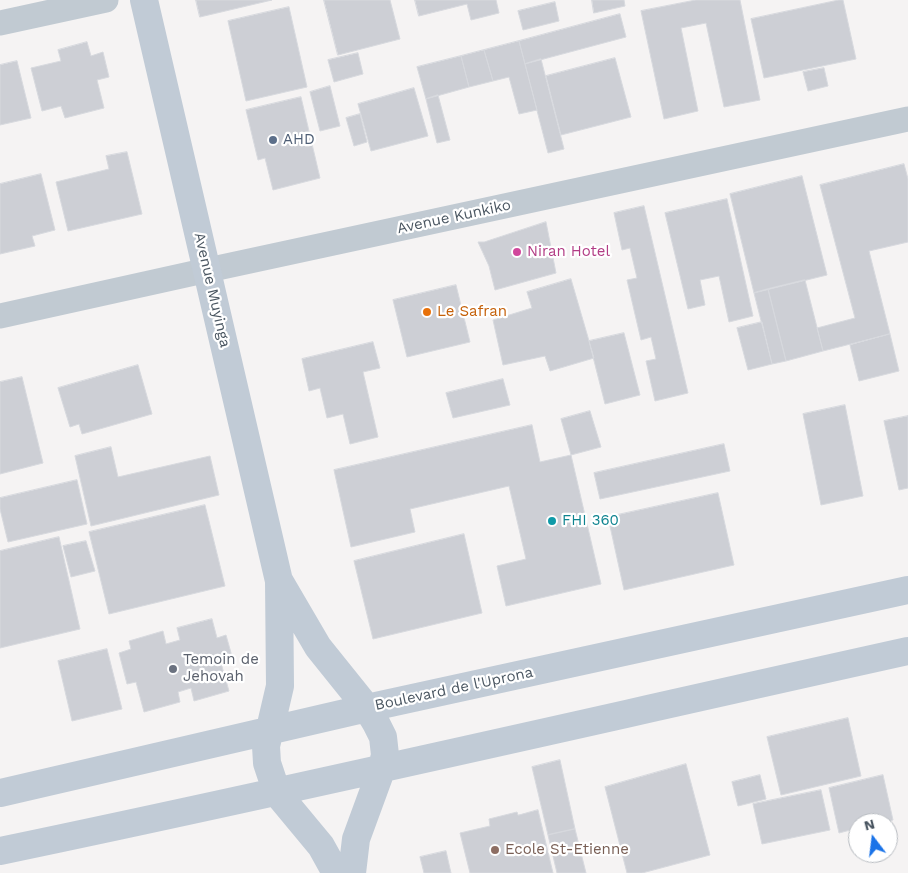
<!DOCTYPE html>
<html>
<head>
<meta charset="utf-8">
<style>
  body { margin:0 }
  #map { position:relative; width:908px; height:873px; overflow:hidden; background:#f5f3f3; font-family:"Work Sans",sans-serif }
  canvas { display:block }
  .north { position:absolute; left:848px; top:813px; width:50px; height:50px; box-sizing:border-box; background:#fff; border:1px solid #b7bbc0; border-radius:50%; rotate:345deg; font-size:14px; font-weight:700; line-height:20px; text-align:center; color:#4a5661 }
  .north::after { content:''; display:block; margin:auto; width:18px; height:22px; background:#1a73e8; clip-path:polygon(50% 0,100% 100%,50% 72%,0 100%) }
</style>
</head>
<body>
<div id="map">
<canvas width="908" height="873"></canvas>
<div class="north">N</div>
</div>
<script>
const c = document.querySelector('canvas').getContext('2d');
c.lineJoin = 'round';
function fill(path, color) {
  c.fillStyle = color;
  c.fill(path, 'evenodd');
}
function strokePath(path, color, width, dash) {
  c.strokeStyle = color;
  c.lineWidth = width;
  c.lineCap = dash ? 'butt' : 'round';
  c.setLineDash(dash || []);
  c.stroke(path);
}
function drawText(font, color, halo, rows, align = 'center') {
  c.font = font + ' "Work Sans",sans-serif';
  c.lineWidth = 4.5;
  c.setLineDash([]);
  c.textBaseline = 'middle';
  c.strokeStyle = halo;
  c.fillStyle = color;
  for (const [text, x, y, turn = 0] of rows) {
    c.save();
    c.translate(x, y);
    c.rotate((+turn || 0) * Math.PI / 180);
    c.textAlign = isNaN(turn) ? turn : align;
    if (halo) c.strokeText(text, 0, 0);
    c.fillText(text, 0, 0);
    c.restore();
  }
}
const building = new Path2D(`
  M 196,0 L 272,0 L 200,17 Z
  M 324,0 L 390,0 L 400,39 L 338,55 Z
  M 415,0 L 496,0 L 499,13 L 471,20 L 467,4 L 419,16 Z
  M 592,0 L 624,0 L 625,6 L 594,13 Z
  M 696,0 L 740,0 L 760,100 L 724,107 L 706,23 L 681,28 L 698,111 L 664,119 L 641,11 Z
  M 839,0 L 843,0 L 856,59 L 764,78 L 751,19 Z
  M 555,2 L 559,21 L 523,30 L 518,11 Z
  M 289,7 L 307,87 L 246,101 L 228,21 Z
  M 620,14 L 626,37 L 525,64 L 519,41 Z
  M 519,41 L 537,110 L 519,114 L 509,77 L 493,81 L 484,50 Z
  M 87,42 L 91,56 L 103,52 L 109,77 L 97,80 L 104,108 L 65,118 L 61,106 L 42,111 L 31,68 L 61,61 L 58,50 Z
  M 484,50 L 493,81 L 469,87 L 461,56 Z
  M 358,53 L 363,74 L 334,82 L 328,60 Z
  M 461,56 L 469,87 L 426,99 L 417,67 Z
  M 615,58 L 631,117 L 561,135 L 546,76 Z
  M 541,59 L 564,149 L 548,153 L 525,64 Z
  M 17,61 L 31,118 L 0,125 L 0,65 Z
  M 824,68 L 828,86 L 808,91 L 803,72 Z
  M 330,86 L 340,126 L 320,131 L 310,92 Z
  M 414,88 L 428,136 L 371,151 L 358,104 Z
  M 438,95 L 450,140 L 437,143 L 426,99 Z
  M 301,97 L 320,178 L 273,190 L 265,158 L 258,160 L 246,110 Z
  M 360,114 L 367,142 L 354,146 L 346,118 Z
  M 127,152 L 142,214 L 68,231 L 56,182 L 109,169 L 106,156 Z
  M 904,164 L 908,179 L 908,242 L 869,251 L 890,334 L 823,351 L 817,328 L 855,318 L 820,185 Z
  M 41,174 L 55,230 L 32,236 L 35,246 L 0,254 L 0,184 Z
  M 802,176 L 827,275 L 754,293 L 730,194 Z
  M 727,199 L 753,316 L 729,322 L 719,276 L 700,280 L 705,305 L 688,309 L 665,213 Z
  M 644,206 L 688,393 L 655,401 L 646,361 L 656,359 L 651,337 L 641,340 L 627,280 L 637,278 L 630,248 L 622,250 L 614,213 Z
  M 546,222 L 556,273 L 495,290 L 489,266 L 478,242 L 484,242 Z
  M 571,279 L 594,358 L 550,371 L 545,356 L 503,365 L 493,320 L 532,308 L 527,292 Z
  M 805,280 L 823,351 L 786,361 L 768,289 Z
  M 456,285 L 470,342 L 407,357 L 393,300 Z
  M 768,289 L 786,361 L 772,364 L 754,293 Z
  M 762,322 L 772,364 L 748,370 L 737,328 Z
  M 624,333 L 640,395 L 605,404 L 589,341 Z
  M 890,334 L 899,371 L 859,381 L 850,345 Z
  M 373,342 L 380,368 L 363,372 L 378,437 L 350,444 L 343,414 L 327,418 L 320,388 L 309,391 L 302,359 Z
  M 138,365 L 152,414 L 82,434 L 79,424 L 70,427 L 58,388 Z
  M 22,377 L 43,463 L 0,474 L 0,382 Z
  M 503,379 L 510,405 L 453,418 L 446,393 Z
  M 845,405 L 863,496 L 821,505 L 803,414 Z
  M 590,411 L 601,447 L 571,455 L 561,419 Z
  M 908,416 L 908,488 L 899,490 L 884,421 Z
  M 532,425 L 540,462 L 571,455 L 601,584 L 506,606 L 497,566 L 526,559 L 509,486 L 410,509 L 415,532 L 351,547 L 334,470 Z
  M 724,444 L 730,471 L 600,499 L 594,473 Z
  M 111,447 L 118,477 L 210,456 L 219,495 L 91,526 L 75,456 Z
  M 77,480 L 87,524 L 8,542 L 0,509 L 0,498 Z
  M 718,493 L 734,565 L 624,590 L 608,517 Z
  M 205,505 L 225,586 L 109,614 L 89,532 Z
  M 464,534 L 482,613 L 373,639 L 354,561 Z
  M 59,537 L 80,629 L 0,648 L 0,551 Z
  M 86,541 L 95,571 L 71,577 L 63,546 Z
  M 212,619 L 217,638 L 226,635 L 233,660 L 221,663 L 229,691 L 194,701 L 191,688 L 178,692 L 180,702 L 144,712 L 136,682 L 127,684 L 119,653 L 131,649 L 129,641 L 163,631 L 166,644 L 180,640 L 177,628 Z
  M 107,649 L 122,709 L 72,721 L 58,661 Z
  M 848,718 L 861,776 L 781,795 L 767,737 Z
  M 560,760 L 575,829 L 548,835 L 532,767 Z
  M 686,764 L 710,855 L 642,873 L 627,873 L 605,787 Z
  M 760,775 L 766,799 L 738,806 L 732,782 Z
  M 883,775 L 893,820 L 882,823 L 858,823 L 858,828 L 839,833 L 829,788 Z
  M 821,790 L 830,830 L 762,844 L 753,804 Z
  M 538,810 L 553,873 L 470,873 L 460,833 L 490,826 L 489,819 L 517,812 L 518,815 Z
  M 575,829 L 586,873 L 557,873 L 548,835 Z
  M 446,851 L 451,873 L 424,873 L 420,857 Z`);
fill(building, '#cdcfd5');
strokePath(building, '#d7d9de', 1);
strokePath(new Path2D(`
  M 0,23 L 106,0
  M 0,316 L 208,270 L 908,119`), '#c1cad2', 25);
strokePath(new Path2D(`
  M 144,0 L 279,581 L 280,686 L 266,746 L 267,763 L 277,793 L 321,846 L 336,873
  M 280,582 L 318,647 L 367,708 L 376,723 L 383,737 L 385,755 L 382,768 L 356,839 L 352,873
  M 0,793 L 367,708 L 908,590
  M 0,851 C 303,788 605,718 908,651`), '#c1cbd6', 28);
for (const [x, y, r, color] of [
  [273,140,5,"#5c6f8a"],
  [517,252,5,"#d1479c"],
  [427,312,5,"#e8710a"],
  [552,521,5,"#0f9aa8"],
  [173,669,5,"#6b7280"],
  [495,850,5,"#8d6e63"]
]) {
  const dot = new Path2D();
  dot.arc(x, y, r, 0, 2 * Math.PI);
  c.fillStyle = color;
  c.fill(dot);
  strokePath(dot, '#fff', 2);
}
drawText('15px', '#4e5e75', '#fff', [
  ["AHD",283,140]
], 'left');
drawText('15px', '#4a5661', '#fff', [
  ["Avenue Kunkiko",454,217,-12],
  ["Avenue Muyinga",212,290,77],
  ["Boulevard de l'Uprona",454,689,-12]
]);
drawText('15px', '#b23c85', '#fff', [
  ["Niran Hotel",527,252]
], 'left');
drawText('15px', '#c56008', '#fff', [
  ["Le Safran",437,312]
], 'left');
drawText('15px', '#0d838f', '#fff', [
  ["FHI 360",562,521]
], 'left');
drawText('15px', '#5b616d', '#fff', [
  ["Temoin de",183,660],
  ["Jehovah",183,677]
], 'left');
drawText('15px', '#785e54', '#fff', [
  ["Ecole St-Etienne",505,850]
], 'left');
</script>
</body>
</html>
